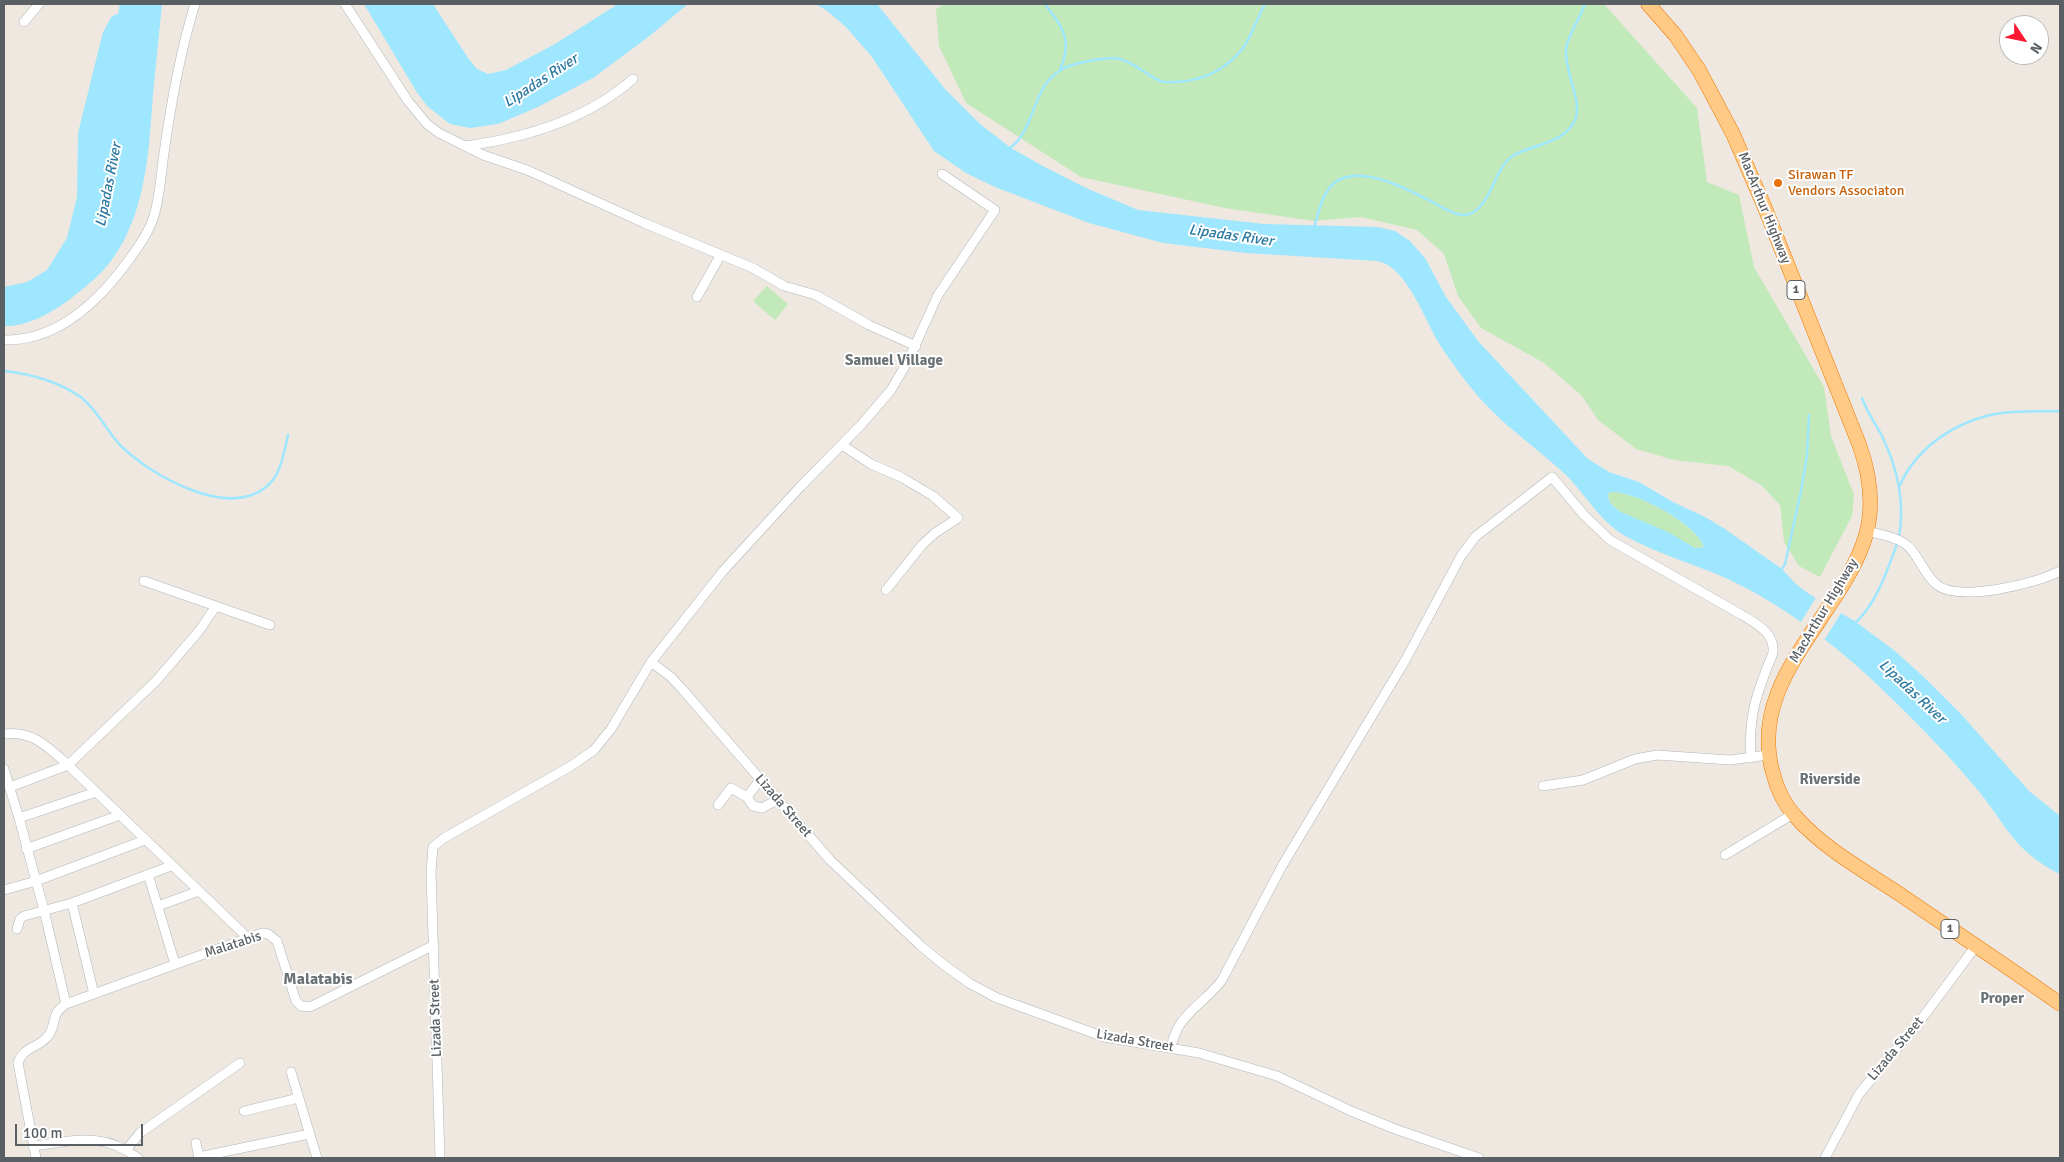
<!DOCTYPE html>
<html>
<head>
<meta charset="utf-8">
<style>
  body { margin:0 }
  #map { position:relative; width:2064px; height:1162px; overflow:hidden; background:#eee8e0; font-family:Signika,sans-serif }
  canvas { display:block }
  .frame { position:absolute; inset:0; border:5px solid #595f63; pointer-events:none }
  .north { position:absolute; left:1999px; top:15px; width:50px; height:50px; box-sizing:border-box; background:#fff; border:1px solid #bdbfc1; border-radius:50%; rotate:124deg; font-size:14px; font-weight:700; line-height:20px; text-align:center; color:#595f63 }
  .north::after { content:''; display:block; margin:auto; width:18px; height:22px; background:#fc1830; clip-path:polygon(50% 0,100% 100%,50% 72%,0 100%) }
  .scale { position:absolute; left:15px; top:1124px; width:128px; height:22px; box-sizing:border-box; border:2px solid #595f63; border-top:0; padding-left:6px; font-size:15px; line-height:18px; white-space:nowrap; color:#595f63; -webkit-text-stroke:4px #fff; paint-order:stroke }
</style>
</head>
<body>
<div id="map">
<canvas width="2064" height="1162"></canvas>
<div class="frame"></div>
<div class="north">N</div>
<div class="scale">100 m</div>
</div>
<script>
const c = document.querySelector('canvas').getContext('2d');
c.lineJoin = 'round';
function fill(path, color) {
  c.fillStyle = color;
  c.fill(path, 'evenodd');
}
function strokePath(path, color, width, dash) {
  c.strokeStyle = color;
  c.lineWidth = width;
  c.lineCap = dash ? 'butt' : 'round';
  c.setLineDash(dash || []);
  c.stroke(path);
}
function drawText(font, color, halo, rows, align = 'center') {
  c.font = font + ' Signika,sans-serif';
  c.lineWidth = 4;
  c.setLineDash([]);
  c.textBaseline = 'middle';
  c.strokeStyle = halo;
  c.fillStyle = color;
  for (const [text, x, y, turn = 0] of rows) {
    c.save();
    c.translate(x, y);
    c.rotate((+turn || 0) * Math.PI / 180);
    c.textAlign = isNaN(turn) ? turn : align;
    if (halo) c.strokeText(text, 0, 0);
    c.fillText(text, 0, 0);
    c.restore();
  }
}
fill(new Path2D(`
  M 944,4 L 1604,4 L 1697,108 L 1707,182 L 1739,195 L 1754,267 L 1824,387 L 1831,436 L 1854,495 L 1852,516 L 1820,577 L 1799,566 L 1784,542 L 1780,505 L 1761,485 L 1728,466 L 1674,460 L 1636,449 L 1598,420 L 1582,396 L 1544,363 L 1481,328 L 1458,296 L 1444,254 L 1417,230 L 1361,217 L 1314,221 L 1225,208 L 1081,177 L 966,103 L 939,46 L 936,9 Z
  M 767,286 L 788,304 L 775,320 L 753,301 Z
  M 1611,492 C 1635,491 1696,524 1704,547 L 1695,548 L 1621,512 C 1614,507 1608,503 1608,494 Z`), '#c2e9b9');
fill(new Path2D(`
  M 120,4 L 162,4 C 159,34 156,64 153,94 C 149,151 146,214 111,261 C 99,277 84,288 69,300 C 51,313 27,327 4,326 L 4,287 L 27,282 L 47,270 L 67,238 L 77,197 L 78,133 L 103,32 L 112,16 L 118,14 Z
  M 364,4 L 433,4 L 468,58 L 477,69 L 488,74 L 506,70 L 555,44 L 618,4 L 688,4 L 647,38 L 593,78 L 538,107 L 498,124 L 470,128 L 450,124 L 427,106 L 416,91 Z
  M 815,4 L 877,4 L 945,89 L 980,124 L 1011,148 L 1041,165 L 1084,187 L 1138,210 L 1264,224 L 1378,227 L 1395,231 L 1410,241 L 1425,258 L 1446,297 L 1478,341 L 1588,459 L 1609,472 L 1639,482 L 1673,502 L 1705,517 L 1725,529 L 1782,569 L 1796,584 L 1809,594 L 1856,622 L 1895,651 L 1927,680 L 1961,714 L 2029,791 L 2060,816 L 2060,874 C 2013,851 2007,825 1976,788 C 1950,757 1921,727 1892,699 C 1848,655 1798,615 1742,586 C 1705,566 1662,557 1625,536 C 1601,522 1586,496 1567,476 C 1543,453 1515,434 1492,411 C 1472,391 1456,369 1440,345 C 1425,321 1407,266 1377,261 L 1246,253 L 1163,243 L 1089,223 L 995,187 L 966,173 L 934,151 L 872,57 L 846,27 L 826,10 ZM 1611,492 C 1635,491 1697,524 1704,547 L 1695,548 L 1668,532 L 1621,512 C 1614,507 1608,503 1608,494 Z`), '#9fe7ff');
fill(new Path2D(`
  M 1817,596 L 1843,610 L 1823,642 L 1799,625 Z`), '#eee8e0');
strokePath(new Path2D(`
  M 1045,4 C 1063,29 1073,39 1060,70
  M 1010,148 C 1036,129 1031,87 1061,70 C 1072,63 1107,56 1120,59 C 1135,63 1146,75 1160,81 C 1164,83 1170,82 1175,82 C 1203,81 1225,71 1243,48 C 1252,35 1257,18 1265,4
  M 1314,228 C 1318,214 1322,193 1334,183 C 1361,163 1409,190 1434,203 C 1442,207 1455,216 1465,215 C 1491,212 1493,167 1514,155 C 1534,144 1565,143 1575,120 C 1583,100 1564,73 1566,49 C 1568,34 1580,19 1585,4
  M 4,371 C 32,374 58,381 82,398 C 98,411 106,430 120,445 C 150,475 227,519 266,487 C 281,476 284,452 288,435
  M 1862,398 C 1867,412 1875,423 1882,436 C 1897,467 1905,503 1899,537
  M 1899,487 C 1916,448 1954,422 1995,414 C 2017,410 2039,412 2060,411
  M 1780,572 L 1785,564 L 1801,491 L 1807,455 L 1809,415
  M 1854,624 C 1876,605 1887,571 1897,544`), '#9fe7ff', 2.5);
const minor = new Path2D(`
  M 345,4 L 408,101 L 427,124 L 439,133 L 483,155 L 527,170 L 644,223 L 753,268 L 784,286 L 816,295 L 869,325 L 916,346
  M 24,22 L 39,4
  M 465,146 C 526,138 586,120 633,79
  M 697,297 L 720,256
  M 4,340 C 55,341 96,304 125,265 C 136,250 148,235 154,216 C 160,196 161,174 164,153 C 171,103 180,52 195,4
  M 842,445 L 871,464 L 901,477 L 933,496 L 958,518 L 935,533 L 922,545 L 886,590
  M 1867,531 C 1878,534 1893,536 1904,543 C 1918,552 1923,574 1937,585 C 1960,602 2036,584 2060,571
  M 144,581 L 270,625
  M 651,662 L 671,677 L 683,690 L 830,860 L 921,946 L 944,965 L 969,983 L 997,998 L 1104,1037 L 1199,1053 L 1277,1076 L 1351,1111 L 1395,1129 L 1479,1158
  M 4,734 C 32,730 48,747 68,765 L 248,938
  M 4,769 L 19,818 L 44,910 L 66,1004
  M 1543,786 L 1583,780 L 1635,759 L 1657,755 L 1730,760 L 1768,755
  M 10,787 L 68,765 L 156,681 L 199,631 L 216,606
  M 747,797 L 753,806 L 762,808 L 777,800
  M 718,805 L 731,788 L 747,797 L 760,780
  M 19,818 L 96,792
  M 26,849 L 120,815
  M 1725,855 L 1793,814
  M 148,874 L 175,964
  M 4,890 L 36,881 L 145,840
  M 72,903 L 94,994
  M 158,906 L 199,891
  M 17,929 L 20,919 L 24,916 L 72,903 L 171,866
  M 1170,1048 C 1173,1040 1175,1033 1179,1026 C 1190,1008 1210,997 1222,980 L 1282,866 L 1406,659 L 1461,556 L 1475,537 L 1552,477 L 1584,515 L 1610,540 L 1742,615 C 1757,624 1775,633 1773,653 C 1757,692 1748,715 1751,758
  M 291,1072 L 317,1158
  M 244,1111 L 298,1098
  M 196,1143 L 199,1158
  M 33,1146 C 74,1141 102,1131 138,1158
  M 126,1150 L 140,1133 L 240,1063
  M 199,1157 L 309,1134
  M 36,1158 L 18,1063 C 23,1047 38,1048 47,1037 C 58,1026 48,1016 66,1004 L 262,933 L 268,934 L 277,941 L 296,1001 L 301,1006 L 310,1007 L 434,945
  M 440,1158 L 431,872 L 433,847 L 444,838 L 571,766 L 594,750 L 611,729 L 651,662 L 723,571 L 801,486 L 861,425 L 891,390 L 908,361 L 938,295 L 995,210 L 942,174
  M 1825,1158 L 1859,1094 L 1923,1017 L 1976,946`);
const highway = new Path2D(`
  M 1648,4 L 1676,36 L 1699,70 L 1733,134 L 1765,208 L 1859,444 C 1871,477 1875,512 1863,544 C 1835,621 1747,683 1773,773 C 1777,789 1784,804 1795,816 C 1823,848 1863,870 1898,893 C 1952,930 2007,966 2060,1004`);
strokePath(minor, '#b1b6ba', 10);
strokePath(highway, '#ee7800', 15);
strokePath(minor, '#fff', 9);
strokePath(highway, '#ffca86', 14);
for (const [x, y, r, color] of [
  [1778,183,5,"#e8710a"]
]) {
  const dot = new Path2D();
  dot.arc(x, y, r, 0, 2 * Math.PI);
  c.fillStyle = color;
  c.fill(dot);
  strokePath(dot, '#fff', 2);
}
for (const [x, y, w] of [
  [1796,290,18],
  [1950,929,18]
]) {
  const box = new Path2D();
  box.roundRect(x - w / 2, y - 9.5, w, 19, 4);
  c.fillStyle = '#fff';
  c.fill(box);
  strokePath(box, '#595f63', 1);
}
drawText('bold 12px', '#595f63', null, [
  ["1",1796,290],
  ["1",1950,929]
]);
drawText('14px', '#c56008', '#fff', [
  ["Sirawan TF",1788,175],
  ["Vendors Associaton",1788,191]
], 'left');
drawText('14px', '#595f63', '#fff', [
  ["MacArthur Highway",1764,208,68],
  ["MacArthur Highway",1824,611,-59],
  ["Lizada Street",783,806,49],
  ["Malatabis",233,945,-18],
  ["Lizada Street",436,1018,-92],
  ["Lizada Street",1135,1041,10],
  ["Lizada Street",1896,1049,-50]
]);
drawText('italic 15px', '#2c79a0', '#fff', [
  ["Lipadas River",541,81,-33],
  ["Lipadas River",109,185,-79],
  ["Lipadas River",1231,236,8],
  ["Lipadas River",1912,692,43]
]);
drawText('bold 15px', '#6a7275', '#fff', [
  ["Samuel Village",894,361],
  ["Riverside",1830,780],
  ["Proper",2002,999]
]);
drawText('bold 16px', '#6a7275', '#fff', [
  ["Malatabis",318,980]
]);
</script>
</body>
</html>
